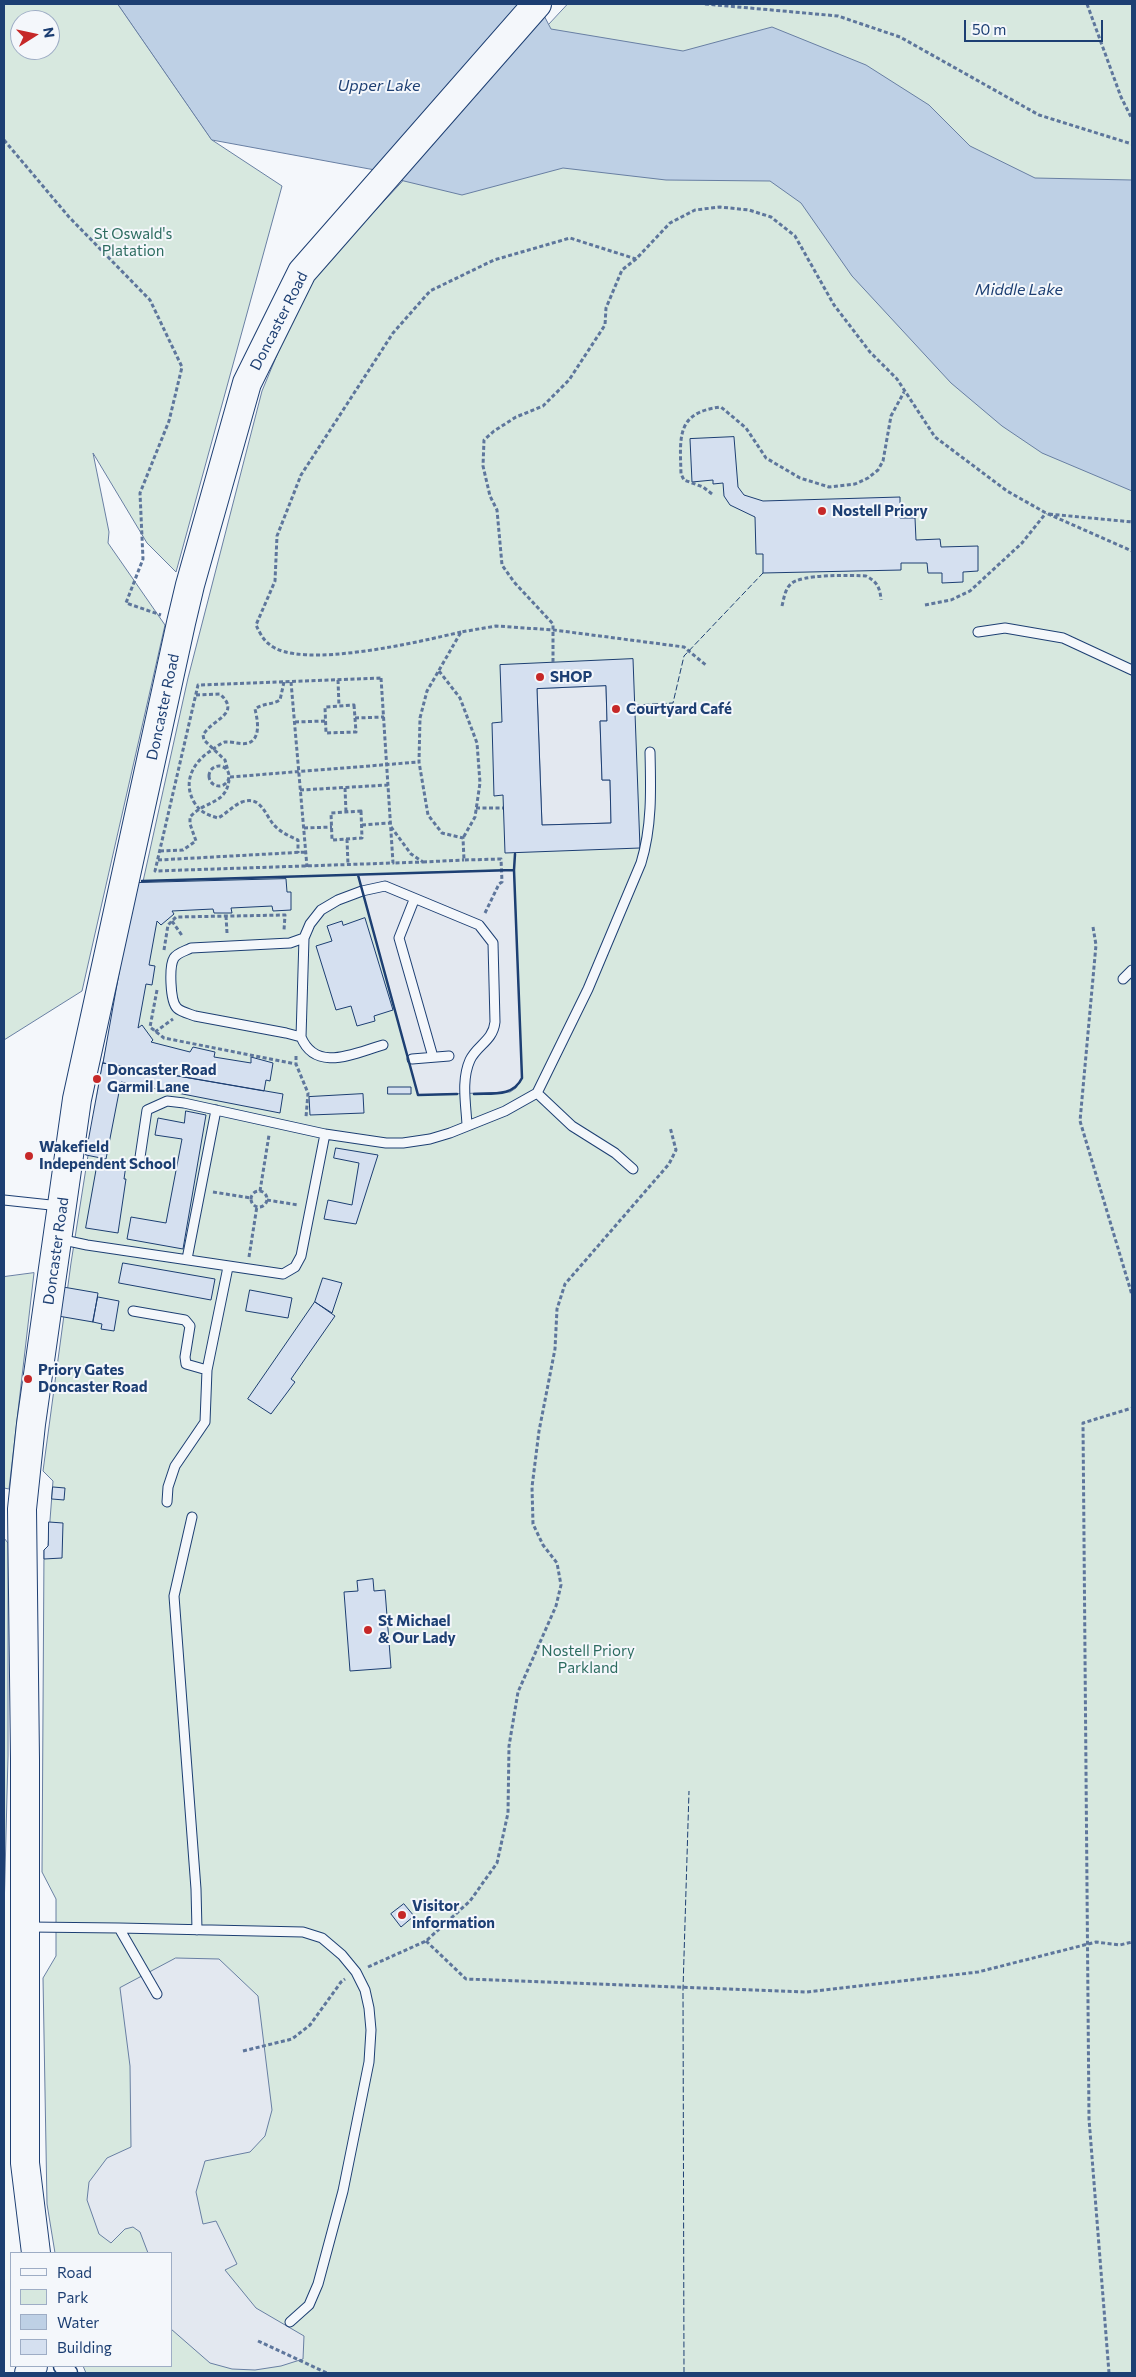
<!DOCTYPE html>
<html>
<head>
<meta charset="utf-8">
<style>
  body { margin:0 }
  #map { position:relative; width:1136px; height:2377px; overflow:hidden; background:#f4f7fb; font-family:Commissioner,sans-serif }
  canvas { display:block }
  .frame { position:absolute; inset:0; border:5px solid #1d3f73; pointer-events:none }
  .legend { position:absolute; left:10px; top:2252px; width:162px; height:115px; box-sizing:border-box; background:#f4f7fb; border:1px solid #9eadc5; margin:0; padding:6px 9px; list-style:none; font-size:15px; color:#1d3f73 }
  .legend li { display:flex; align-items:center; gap:10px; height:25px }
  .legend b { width:25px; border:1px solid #9eadc5 }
  .north { position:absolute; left:10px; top:10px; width:50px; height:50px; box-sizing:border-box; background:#f4f7fb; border:1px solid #9eadc5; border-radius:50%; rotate:80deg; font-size:14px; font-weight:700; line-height:20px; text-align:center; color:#1d3f73 }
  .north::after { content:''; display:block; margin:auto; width:18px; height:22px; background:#c62828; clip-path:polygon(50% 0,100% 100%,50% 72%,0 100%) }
  .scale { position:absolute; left:964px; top:20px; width:139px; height:22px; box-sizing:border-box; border:2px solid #1d3f73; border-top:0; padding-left:6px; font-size:15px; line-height:18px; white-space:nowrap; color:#1d3f73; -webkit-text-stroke:4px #f4f7fb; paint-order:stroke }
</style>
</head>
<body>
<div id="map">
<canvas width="1136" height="2377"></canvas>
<div class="frame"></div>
<ul class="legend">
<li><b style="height:6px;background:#f4f7fb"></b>Road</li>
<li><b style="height:14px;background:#d7e8df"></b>Park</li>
<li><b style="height:14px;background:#bed0e5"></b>Water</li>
<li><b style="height:14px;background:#d5e0f0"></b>Building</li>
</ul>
<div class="north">N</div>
<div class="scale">50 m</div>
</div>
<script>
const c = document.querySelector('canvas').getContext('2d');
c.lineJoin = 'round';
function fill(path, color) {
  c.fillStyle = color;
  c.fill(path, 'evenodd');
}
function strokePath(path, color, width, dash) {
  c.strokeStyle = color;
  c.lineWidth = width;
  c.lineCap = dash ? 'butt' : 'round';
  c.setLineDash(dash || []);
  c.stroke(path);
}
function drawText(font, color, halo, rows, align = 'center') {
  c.font = font + ' Commissioner,sans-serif';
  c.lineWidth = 4;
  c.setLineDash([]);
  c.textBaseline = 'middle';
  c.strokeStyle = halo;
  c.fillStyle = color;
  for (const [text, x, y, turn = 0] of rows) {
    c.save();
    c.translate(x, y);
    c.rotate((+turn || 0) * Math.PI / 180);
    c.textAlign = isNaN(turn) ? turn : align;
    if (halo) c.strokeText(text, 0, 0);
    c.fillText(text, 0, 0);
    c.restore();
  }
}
const green = new Path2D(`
  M 4,4 L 118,4 L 212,140 L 282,186 L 176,572 L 147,543 L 93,453 L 109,532 L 108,543 L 165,625 L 82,991 L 4,1040 ZM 20,20 L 50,20 L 50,50 L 20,50 Z
  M 568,4 L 1132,4 L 1132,2373 L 86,2373 L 83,2366 L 171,2366 L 171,2253 L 55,2253 L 47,2204 L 43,1978 L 56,1956 L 56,1899 L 42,1872 L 44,1550 L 48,1546 L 53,1481 L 43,1471 L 71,1263 L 102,1067 L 188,678 L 262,391 L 306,285 Z
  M 34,1273 L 9,1489 L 4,1488 L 4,1277 Z
  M 4,1538 L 8,1543 L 8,1756 L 4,1913 Z`);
fill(green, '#d7e8df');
strokePath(green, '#687fa3', 1);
const parking = new Path2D(`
  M 606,686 L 607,721 L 600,721 L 602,780 L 610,780 L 611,823 L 542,825 L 537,689 Z
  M 514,870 L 522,1078 L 516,1088 L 510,1092 L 418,1095 L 358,875 Z
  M 176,1958 L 219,1959 L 258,1996 L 272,2110 L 265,2136 L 250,2152 L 205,2161 L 196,2192 L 203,2224 L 216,2221 L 237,2264 L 225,2270 L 256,2308 L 304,2336 L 303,2359 L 281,2366 L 255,2370 L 232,2369 L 210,2363 L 171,2329 L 171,2253 L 148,2253 L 140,2232 L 133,2227 L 125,2229 L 111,2243 L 99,2234 L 87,2200 L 89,2182 L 107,2158 L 131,2147 L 130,2066 L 120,1988 Z`);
fill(parking, '#e3e8f0');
strokePath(parking, '#687fa3', 1);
const water = new Path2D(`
  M 118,4 L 538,4 L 551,29 L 683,51 L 772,27 L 866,65 L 929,105 L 970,146 L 1035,178 L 1132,180 L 1132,491 L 1042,453 L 1002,426 L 951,383 L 852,276 L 801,203 L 770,181 L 666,180 L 563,168 L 462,195 L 404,181 L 375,170 L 212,140 Z`);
fill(water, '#bed0e5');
strokePath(water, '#687fa3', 1);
const building = new Path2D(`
  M 734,437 L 738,487 L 744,495 L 763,501 L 900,497 L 900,518 L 915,518 L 916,540 L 940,539 L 941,547 L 978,546 L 978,571 L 963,572 L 963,582 L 942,583 L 942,573 L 928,573 L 927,563 L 901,563 L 901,570 L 763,573 L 763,554 L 756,554 L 755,517 L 730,505 L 724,496 L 723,483 L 713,484 L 713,480 L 692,482 L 690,439 Z
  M 633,659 L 640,848 L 505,853 L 503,795 L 494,796 L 492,723 L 502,722 L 500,665 ZM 606,686 L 607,721 L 600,721 L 602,780 L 610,780 L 611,823 L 542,825 L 537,689 Z
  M 286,879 L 287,892 L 291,892 L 291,910 L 273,911 L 272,906 L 231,908 L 232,913 L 214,913 L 213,909 L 172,911 L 174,914 L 161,925 L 157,921 L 149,965 L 155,966 L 152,985 L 146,984 L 138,1028 L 142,1025 L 153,1040 L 151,1042 L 190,1052 L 193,1047 L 215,1052 L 214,1057 L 251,1063 L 251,1057 L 273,1063 L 270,1081 L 266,1080 L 264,1091 L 103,1063 L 135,883 Z
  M 365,918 L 393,1010 L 374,1016 L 375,1021 L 357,1026 L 351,1006 L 336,1010 L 316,946 L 332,941 L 327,926 L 342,921 L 343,925 Z
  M 103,1063 L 283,1094 L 280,1113 L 121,1082 L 106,1159 L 86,1155 Z
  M 388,1087 L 411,1087 L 411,1094 L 388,1094 Z
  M 363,1094 L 364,1113 L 310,1115 L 309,1097 Z
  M 186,1111 L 206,1115 L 183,1249 L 127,1239 L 131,1217 L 166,1223 L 182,1139 L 155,1135 L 158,1118 L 184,1123 Z
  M 336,1148 L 378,1155 L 356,1224 L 324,1219 L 328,1200 L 352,1205 L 359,1163 L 334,1158 Z
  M 98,1161 L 126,1165 L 124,1179 L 126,1179 L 118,1233 L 86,1228 Z
  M 123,1263 L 215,1279 L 211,1300 L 119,1283 Z
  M 323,1278 L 342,1283 L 332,1313 L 315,1302 Z
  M 63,1287 L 98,1293 L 93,1322 L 58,1316 Z
  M 250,1290 L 292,1298 L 288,1318 L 246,1311 Z
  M 98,1297 L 119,1301 L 114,1331 L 101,1329 L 102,1324 L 93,1322 Z
  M 315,1302 L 335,1316 L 291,1379 L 295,1382 L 271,1414 L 248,1399 Z
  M 53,1487 L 65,1488 L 64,1500 L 52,1499 Z
  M 49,1522 L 63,1523 L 62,1558 L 44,1559 L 44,1550 L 48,1546 Z
  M 373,1579 L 374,1591 L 385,1590 L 391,1668 L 350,1671 L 344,1592 L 358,1591 L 357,1581 Z
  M 404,1904 L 414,1916 L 401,1927 L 391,1914 Z`);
fill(building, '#d5e0f0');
strokePath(building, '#1d3f73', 1);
const service = new Path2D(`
  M 978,632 L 1005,628 L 1063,638 L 1132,670
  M 414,900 L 399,938 L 433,1057
  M 1123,979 L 1132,970
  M 301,1037 L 304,938
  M 383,1045 C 354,1053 316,1073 301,1037 L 286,1033 L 195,1016 C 190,1014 181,1012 177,1008 C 170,1001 169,966 174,958 C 177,953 185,951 191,948 L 290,943 L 304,938 L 310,924 L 321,910 L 338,900 L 362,891 L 385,886 L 479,925 L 493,943 L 495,1022 C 493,1041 477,1045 470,1060 C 461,1080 466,1104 467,1125
  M 412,1059 L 449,1056
  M 537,1093 L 572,1126 L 615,1153 L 633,1169
  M 325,1134 L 386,1143 L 403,1143 L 430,1139 L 450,1133 L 505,1111 L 537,1093 L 588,989 L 641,863 C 652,827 651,790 650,752
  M 4,1200 L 60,1206
  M 59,1239 L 87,1245 L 283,1274 L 295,1267 L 301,1256 L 325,1134 L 184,1103 L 167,1101 L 147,1110 L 139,1164
  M 187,1259 L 216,1110
  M 133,1311 L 185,1320 L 190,1326 L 185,1357 L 186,1364 L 207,1370
  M 167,1502 L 168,1487 L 175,1466 L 205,1422 L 207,1370 L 228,1267
  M 192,1517 L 174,1596 L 196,1889 L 197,1930
  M 29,1927 L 119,1928 L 157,1994
  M 119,1928 L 303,1932 L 322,1938 L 342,1955 L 356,1972 L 365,1990 L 369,2008 L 371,2030 L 369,2062 L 343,2191 L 318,2284 L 309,2305 L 290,2322`);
const minor = new Path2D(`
  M 62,2366 L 69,2373`);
const trunk = new Path2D(`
  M 36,2253 L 25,2163 L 25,1759 L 22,1509 L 31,1424 L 77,1099 L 181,623 L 190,585 L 247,383 L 302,272 L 537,4
  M 29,2373 L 33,2366`);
strokePath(service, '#1d3f73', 11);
strokePath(minor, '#1d3f73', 19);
strokePath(trunk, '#1d3f73', 30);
strokePath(new Path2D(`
  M 705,4 L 838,16 L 900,37 L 1039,115 L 1132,144
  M 1087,4 L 1121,97 L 1132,119
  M 4,140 L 69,217 L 150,300 L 182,367 L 169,421 L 140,493 L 143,559 L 126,603 L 161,615
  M 712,494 L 703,487 L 684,480 L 681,474 C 680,437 676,412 721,407 L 746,428 L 766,458 L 800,478 L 829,487 L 855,484 L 868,478 L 878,470 L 883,461 L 891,416 L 904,392
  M 1049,514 L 1132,522
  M 925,605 L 951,600 L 970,591 L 1022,543 L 1046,513
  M 782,606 C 784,598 785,589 791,584 C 800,574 851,575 866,576 C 877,582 880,587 881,600
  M 461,632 C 422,641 299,671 269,644 C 263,640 259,631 256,625 L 275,581 L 277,536 L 301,475 L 393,333 L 430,291 L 494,260 L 570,238 L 636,259
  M 553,662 L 553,624 L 514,582 L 502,565 L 497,510 L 490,496 L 483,466 L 484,440 L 494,431 L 516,417 L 543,406 L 569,380 L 605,325 L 606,308 L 622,270 L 636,259 L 670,223 L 695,210 L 720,207 L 749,210 L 771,217 L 795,236 L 834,305 L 870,352 L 897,379 L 935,437 L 1007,491 L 1046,513 L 1132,551
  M 439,671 L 460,698 L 477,743 L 480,783 L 475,817 L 463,838
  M 381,678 L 393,863 L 155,871 L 198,685 Z
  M 338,680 L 339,706
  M 284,682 L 280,700 C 272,705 263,703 255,709 C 257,718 260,731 254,739 C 247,748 235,741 225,742 C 221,743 216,747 212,750 C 194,761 182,781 194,802 C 200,812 207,815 218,818 C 226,814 234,805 242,802 C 261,795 265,815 274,825 C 280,832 289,836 298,840 L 298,853
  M 291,682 L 307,867
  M 196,695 L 220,694 C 242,714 212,719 203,735 L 204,740 L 225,760 L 228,771
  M 354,705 L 356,732 L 326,733 L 325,707 Z
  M 355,718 L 384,717
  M 295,722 L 325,721
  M209 776a10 10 0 1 1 20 0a10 10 0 1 1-20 0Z
  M 230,777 L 419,762
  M 345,788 L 346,812
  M 300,790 L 388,785
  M 476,808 L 503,808
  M 361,811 L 362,838 L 332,840 L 331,813 Z
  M 362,825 L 390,823
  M 391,827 L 411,854 L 423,862 L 393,863
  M 304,828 L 332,827
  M 347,839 L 348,865
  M 160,851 L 183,850 L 196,841 L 190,824 L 190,817 C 205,800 226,805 229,780
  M 158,860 L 305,852
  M 423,862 L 464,860
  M 485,913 L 499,884 L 502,882 L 501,859 L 464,860 L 463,838 L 442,833 L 428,815 L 419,762 L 420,718 L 427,691 L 461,632 L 496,626 L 554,630 L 684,647 L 707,666
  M 226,916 L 227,933
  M 172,921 L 183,937
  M 1093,927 L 1096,945 L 1080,1121 L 1132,1295
  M 164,950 L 168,925 L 176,917 L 285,915 L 284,930
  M 157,990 L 150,1027 L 164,1038 L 296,1064
  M 155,1032 L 173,1019
  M 296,1056 L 296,1064 L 308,1093 L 306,1117
  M 260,1191 L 269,1135
  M251 1199a8 8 0 1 1 16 0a8 8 0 1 1-16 0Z
  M 213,1192 L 251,1198
  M 267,1200 L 298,1205
  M 249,1257 L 257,1206
  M 426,1941 L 466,1979 L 807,1992 L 978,1972 L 1096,1942 L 1120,1945 L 1132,1942
  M 368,1967 L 426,1941 L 470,1901 L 497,1863 L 508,1813 L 509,1746 L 518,1692 L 556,1606 L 561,1585 L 557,1563 L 543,1545 L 533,1524 L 532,1487 L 539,1431 L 555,1349 L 557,1309 L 565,1284 L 669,1164 L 676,1150 L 670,1127
  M 243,2051 L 292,2039 L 310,2025 L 341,1982 L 345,1979
  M 258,2341 L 327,2373
  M 1109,2373 L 1089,2119 L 1083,1423 L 1132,1408`), '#5e769c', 3, [4, 2.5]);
strokePath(service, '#f4f7fb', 9);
strokePath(minor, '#f4f7fb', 16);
strokePath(trunk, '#f4f7fb', 28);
strokePath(new Path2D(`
  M 635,705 L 673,703 L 684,656 L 763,573
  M 684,2373 L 683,1989 L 689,1791`), '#1d3f73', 1, [6, 2.5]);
strokePath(new Path2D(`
  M 358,875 L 418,1095 L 457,1094
  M 142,881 L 514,870 L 515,854
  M 474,1094 C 492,1093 513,1097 522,1078 L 514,870`), '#1d3f73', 2.5);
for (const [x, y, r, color] of [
  [822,511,5,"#c62828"],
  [540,677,5,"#c62828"],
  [616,709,5,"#c62828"],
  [97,1079,5,"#c62828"],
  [29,1156,5,"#c62828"],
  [28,1379,5,"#c62828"],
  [368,1630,5,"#c62828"],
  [402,1915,5,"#c62828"]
]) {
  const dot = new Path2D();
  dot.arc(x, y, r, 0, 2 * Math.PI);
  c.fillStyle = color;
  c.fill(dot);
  strokePath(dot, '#f4f7fb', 2);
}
drawText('15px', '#2c6c60', '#f4f7fb', [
  ["St Oswald's",133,234],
  ["Platation",133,251],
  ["Nostell Priory",588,1651],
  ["Parkland",588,1668]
]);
drawText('15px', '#1d3f73', '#f4f7fb', [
  ["Doncaster Road",279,321,-63],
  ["Doncaster Road",163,707,-78],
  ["Doncaster Road",56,1251,-82]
]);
drawText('bold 15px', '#1d3f73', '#f4f7fb', [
  ["Nostell Priory",832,511],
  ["SHOP",550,677],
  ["Courtyard Café",626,709],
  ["Doncaster Road",107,1070],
  ["Garmil Lane",107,1087],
  ["Wakefield",39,1147],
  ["Independent School",39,1164],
  ["Priory Gates",38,1370],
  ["Doncaster Road",38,1387],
  ["St Michael",378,1621],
  ["& Our Lady",378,1638],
  ["Visitor",412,1906],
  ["information",412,1923]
], 'left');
drawText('italic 16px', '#1d3f73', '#f4f7fb', [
  ["Upper Lake",379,86],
  ["Middle Lake",1019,290]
]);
</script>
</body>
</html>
